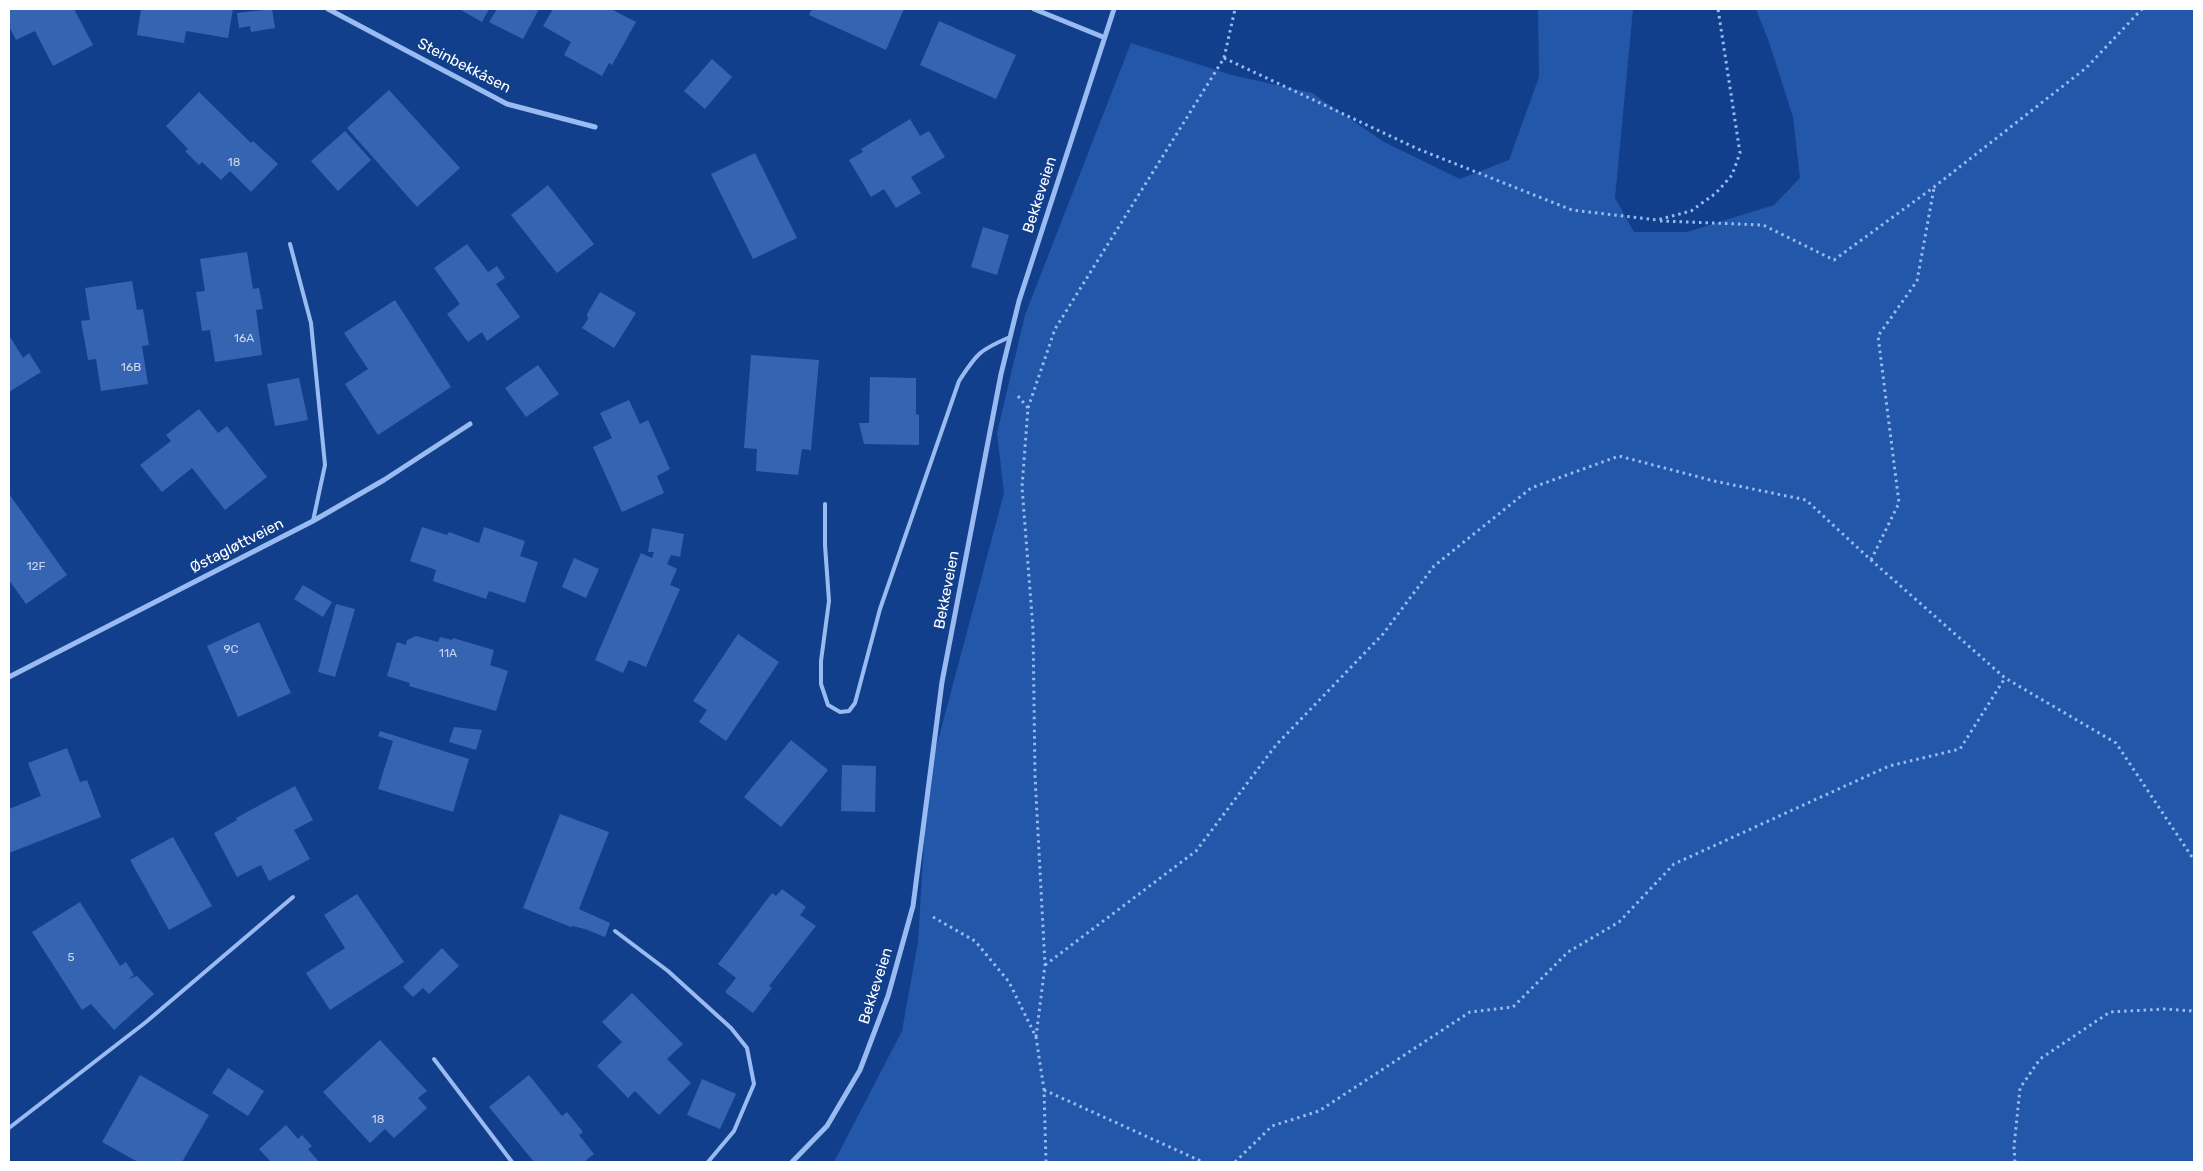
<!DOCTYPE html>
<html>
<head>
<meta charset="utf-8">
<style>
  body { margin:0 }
  #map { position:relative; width:2203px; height:1171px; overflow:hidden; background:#123f8b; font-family:Rubik,sans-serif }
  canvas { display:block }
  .frame { position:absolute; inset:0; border:10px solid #fff; pointer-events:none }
</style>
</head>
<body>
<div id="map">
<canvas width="2203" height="1171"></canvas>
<div class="frame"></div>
</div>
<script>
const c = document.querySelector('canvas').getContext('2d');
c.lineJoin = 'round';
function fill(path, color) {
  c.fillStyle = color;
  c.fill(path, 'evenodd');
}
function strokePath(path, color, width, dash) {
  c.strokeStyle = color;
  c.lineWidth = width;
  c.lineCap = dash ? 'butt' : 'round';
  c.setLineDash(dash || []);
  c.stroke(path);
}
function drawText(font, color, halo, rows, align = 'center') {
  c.font = font + ' Rubik,sans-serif';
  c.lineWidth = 4;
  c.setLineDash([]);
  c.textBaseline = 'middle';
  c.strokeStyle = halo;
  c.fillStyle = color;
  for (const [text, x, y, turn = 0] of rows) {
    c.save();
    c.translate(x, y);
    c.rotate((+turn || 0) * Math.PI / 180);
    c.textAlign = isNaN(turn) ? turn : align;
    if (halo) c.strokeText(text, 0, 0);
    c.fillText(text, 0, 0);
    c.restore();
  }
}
fill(new Path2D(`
  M 1538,9 L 1633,9 L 1615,198 L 1634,232 L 1687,232 L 1774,205 L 1800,178 L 1793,117 L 1769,42 L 1756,9 L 2194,9 L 2194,1162 L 834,1162 L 902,1031 L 918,942 L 928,778 L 1004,493 L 997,433 L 1025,315 L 1131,43 L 1232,75 L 1312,93 L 1384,142 L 1460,179 L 1509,160 L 1539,77 Z`), '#2357aa');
fill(new Path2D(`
  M 9,9 L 74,9 L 93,45 L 53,66 L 35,31 L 16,40 L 9,26 Z
  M 141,9 L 233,9 L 228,38 L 186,31 L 184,43 L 137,35 Z
  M 272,9 L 275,28 L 251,32 L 250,26 L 239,28 L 237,13 Z
  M 459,9 L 489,9 L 482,22 Z
  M 497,9 L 539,9 L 523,39 L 489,22 Z
  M 553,9 L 611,9 L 636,22 L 612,65 L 609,63 L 602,76 L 564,55 L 571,42 L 543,26 Z
  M 812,9 L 904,9 L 886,50 L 809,15 Z
  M 939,21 L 1016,55 L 996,99 L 920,65 Z
  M 712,59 L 732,77 L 705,109 L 684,91 Z
  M 389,90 L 460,168 L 417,207 L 347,128 Z
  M 199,92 L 251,143 L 253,141 L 278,164 L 251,192 L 230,171 L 221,180 L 202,162 L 199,165 L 185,151 L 188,149 L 166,126 Z
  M 910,119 L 920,136 L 929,131 L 945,157 L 911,177 L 921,193 L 896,208 L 884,189 L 871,197 L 849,160 L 863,152 L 861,149 Z
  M 345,131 L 371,160 L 338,191 L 311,161 Z
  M 755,153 L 797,238 L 753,259 L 711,174 Z
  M 548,185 L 594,244 L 557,273 L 511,215 Z
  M 983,227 L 1009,235 L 997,275 L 971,267 Z
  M 467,244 L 488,272 L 497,266 L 505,278 L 496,284 L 520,317 L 487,341 L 482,332 L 468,342 L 447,314 L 460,304 L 434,268 Z
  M 247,252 L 253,289 L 259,288 L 263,309 L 256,310 L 262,355 L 215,362 L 210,330 L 202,331 L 196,292 L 205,291 L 200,259 Z
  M 132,281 L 137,310 L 143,309 L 149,345 L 142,346 L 148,384 L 101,391 L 96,359 L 88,360 L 81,321 L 90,320 L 85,288 Z
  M 600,292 L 636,313 L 614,348 L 582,328 L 588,319 L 587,314 Z
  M 395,300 L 451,387 L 378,435 L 345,384 L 368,369 L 344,333 Z
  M 9,335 L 23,358 L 29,353 L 41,372 L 9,392 Z
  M 751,355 L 819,360 L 811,450 L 802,449 L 798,475 L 756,471 L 757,449 L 744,448 Z
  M 538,365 L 559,394 L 526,417 L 505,388 Z
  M 870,377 L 916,378 L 916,414 L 919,415 L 919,445 L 864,444 L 859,423 L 869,423 Z
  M 299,378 L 308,420 L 275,426 L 267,384 Z
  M 629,400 L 640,424 L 648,420 L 670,469 L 657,476 L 664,493 L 622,512 L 593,447 L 612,438 L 600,413 Z
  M 199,409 L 218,433 L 227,426 L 267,477 L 225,510 L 192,468 L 162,492 L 140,465 L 171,441 L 166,435 Z
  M 9,494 L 67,575 L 26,604 L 9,580 Z
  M 422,527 L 447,535 L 449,532 L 479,543 L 484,527 L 525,541 L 520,556 L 538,562 L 525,603 L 489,591 L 486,599 L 433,581 L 436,570 L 410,561 Z
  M 652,528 L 684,534 L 680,557 L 671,555 L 667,564 L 677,569 L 670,585 L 680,589 L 646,667 L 629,660 L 623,673 L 595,660 L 641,553 L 652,558 L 654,552 L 648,552 Z
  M 574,558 L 599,569 L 586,598 L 562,587 Z
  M 303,585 L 332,602 L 323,617 L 294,599 Z
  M 336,604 L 355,609 L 335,677 L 318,672 Z
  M 259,622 L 291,693 L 238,717 L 207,646 Z
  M 738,634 L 779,662 L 726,741 L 699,722 L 707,710 L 693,701 Z
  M 416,636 L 438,642 L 440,637 L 452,640 L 453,638 L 494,650 L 490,665 L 508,671 L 496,711 L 409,686 L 410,683 L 387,676 L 397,642 L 406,645 L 407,640 Z
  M 454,727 L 482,730 L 476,750 L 449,742 Z
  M 380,731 L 469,759 L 453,812 L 378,789 L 393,741 L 378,736 Z
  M 791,740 L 828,770 L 781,827 L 744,797 Z
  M 67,748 L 80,782 L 87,780 L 101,817 L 9,853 L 9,809 L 41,796 L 28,763 Z
  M 842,765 L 876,766 L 875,812 L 841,811 Z
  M 295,786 L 313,820 L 294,830 L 310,859 L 269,881 L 261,865 L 237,877 L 214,833 L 237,820 L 236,818 Z
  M 560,814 L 609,832 L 579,909 L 610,923 L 605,937 L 585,929 L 572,926 L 571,927 L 523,908 Z
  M 173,837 L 212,906 L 169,930 L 130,860 Z
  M 782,889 L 806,907 L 800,915 L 816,926 L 769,986 L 772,988 L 753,1013 L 725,992 L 736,978 L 718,964 L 772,893 L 776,896 Z
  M 357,894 L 404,962 L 330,1010 L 306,973 L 345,948 L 324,915 Z
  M 80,902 L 120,966 L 126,962 L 134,975 L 128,979 L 137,976 L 154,994 L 114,1030 L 91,1004 L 82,1010 L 32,932 Z
  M 442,948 L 459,966 L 429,994 L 423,988 L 413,997 L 403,987 Z
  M 632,993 L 683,1044 L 667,1059 L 691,1083 L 659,1115 L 635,1091 L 628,1098 L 597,1066 L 622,1042 L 602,1022 Z
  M 380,1040 L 427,1091 L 418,1098 L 427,1108 L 394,1138 L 385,1129 L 370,1143 L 323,1092 Z
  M 228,1068 L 264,1091 L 248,1116 L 212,1093 Z
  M 140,1075 L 209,1115 L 182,1162 L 138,1162 L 102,1142 Z
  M 529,1075 L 562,1116 L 567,1112 L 583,1132 L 579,1135 L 594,1154 L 584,1162 L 534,1162 L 489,1107 Z
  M 702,1079 L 736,1094 L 720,1129 L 687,1115 Z
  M 286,1125 L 298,1139 L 302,1135 L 312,1146 L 308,1149 L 319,1162 L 271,1162 L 259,1149 Z`), '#3565b2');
strokePath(new Path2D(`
  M 1224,58 L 1418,149 L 1572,210 L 1657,220 L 1691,211 L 1716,193 L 1732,175 L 1740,153 L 1718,9
  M 1660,221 L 1763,225 L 1834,260 L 1934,187 L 2086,68 L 2142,9
  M 1018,396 L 1028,408
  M 1871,560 L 1899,503 L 1878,336 L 1917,281 L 1934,188
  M 933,917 L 975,941 L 1009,982 L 1036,1037 L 1044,1090 L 1046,1162
  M 1045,965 L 1196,851 L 1276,745 L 1383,634 L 1434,566 L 1531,488 L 1619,456 L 1714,481 L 1806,500 L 1871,560 L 2005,678 L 2116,743 L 2194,860
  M 1036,1037 L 1045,965 L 1035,776 L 1033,629 L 1022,487 L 1028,408 L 1055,329 L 1224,58 L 1235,9
  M 1044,1090 L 1203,1162
  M 1235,1162 L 1272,1126 L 1319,1111 L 1470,1012 L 1513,1007 L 1568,952 L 1619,922 L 1674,864 L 1889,766 L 1960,749 L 2005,678
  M 2015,1162 L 2014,1147 L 2020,1088 L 2040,1059 L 2110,1012 L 2165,1009 L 2194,1011`), '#99bbf1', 3, [2.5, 4]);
strokePath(new Path2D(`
  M 290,244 L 311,323 L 325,465 L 313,521
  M 825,504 L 825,545 L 829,601 L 821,661 L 821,684 L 828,705 L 840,712 L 849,711 L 855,703 L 880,609 L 959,381 C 977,353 980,350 1010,337
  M 615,931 L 668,971 L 731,1028 L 747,1048 L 754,1084 L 734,1131 L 708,1162
  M 434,1059 L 512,1162
  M 9,1128 L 146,1022 L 293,897`), '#99bbf1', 4);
strokePath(new Path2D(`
  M 328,9 L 507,104 L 595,127
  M 1034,9 L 1103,37
  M 9,677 L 313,521 L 384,480 L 470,424
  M 792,1162 L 827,1126 L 860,1070 L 888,996 L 913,906 L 942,682 L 1001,374 L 1019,301 L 1114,9`), '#99bbf1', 5);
drawText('12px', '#ccd8ec', null, [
  ["18",234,163],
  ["16A",244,339],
  ["16B",131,368],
  ["12F",36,567],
  ["9C",231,650],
  ["11A",448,654],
  ["5",71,958],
  ["18",378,1120]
]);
drawText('15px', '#fff', '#123f8b', [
  ["Steinbekkåsen",464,66,27],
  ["Bekkeveien",1040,195,-72],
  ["Østagløttveien",237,546,-27],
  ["Bekkeveien",947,590,-79],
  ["Bekkeveien",876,986,-72]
]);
</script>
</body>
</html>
